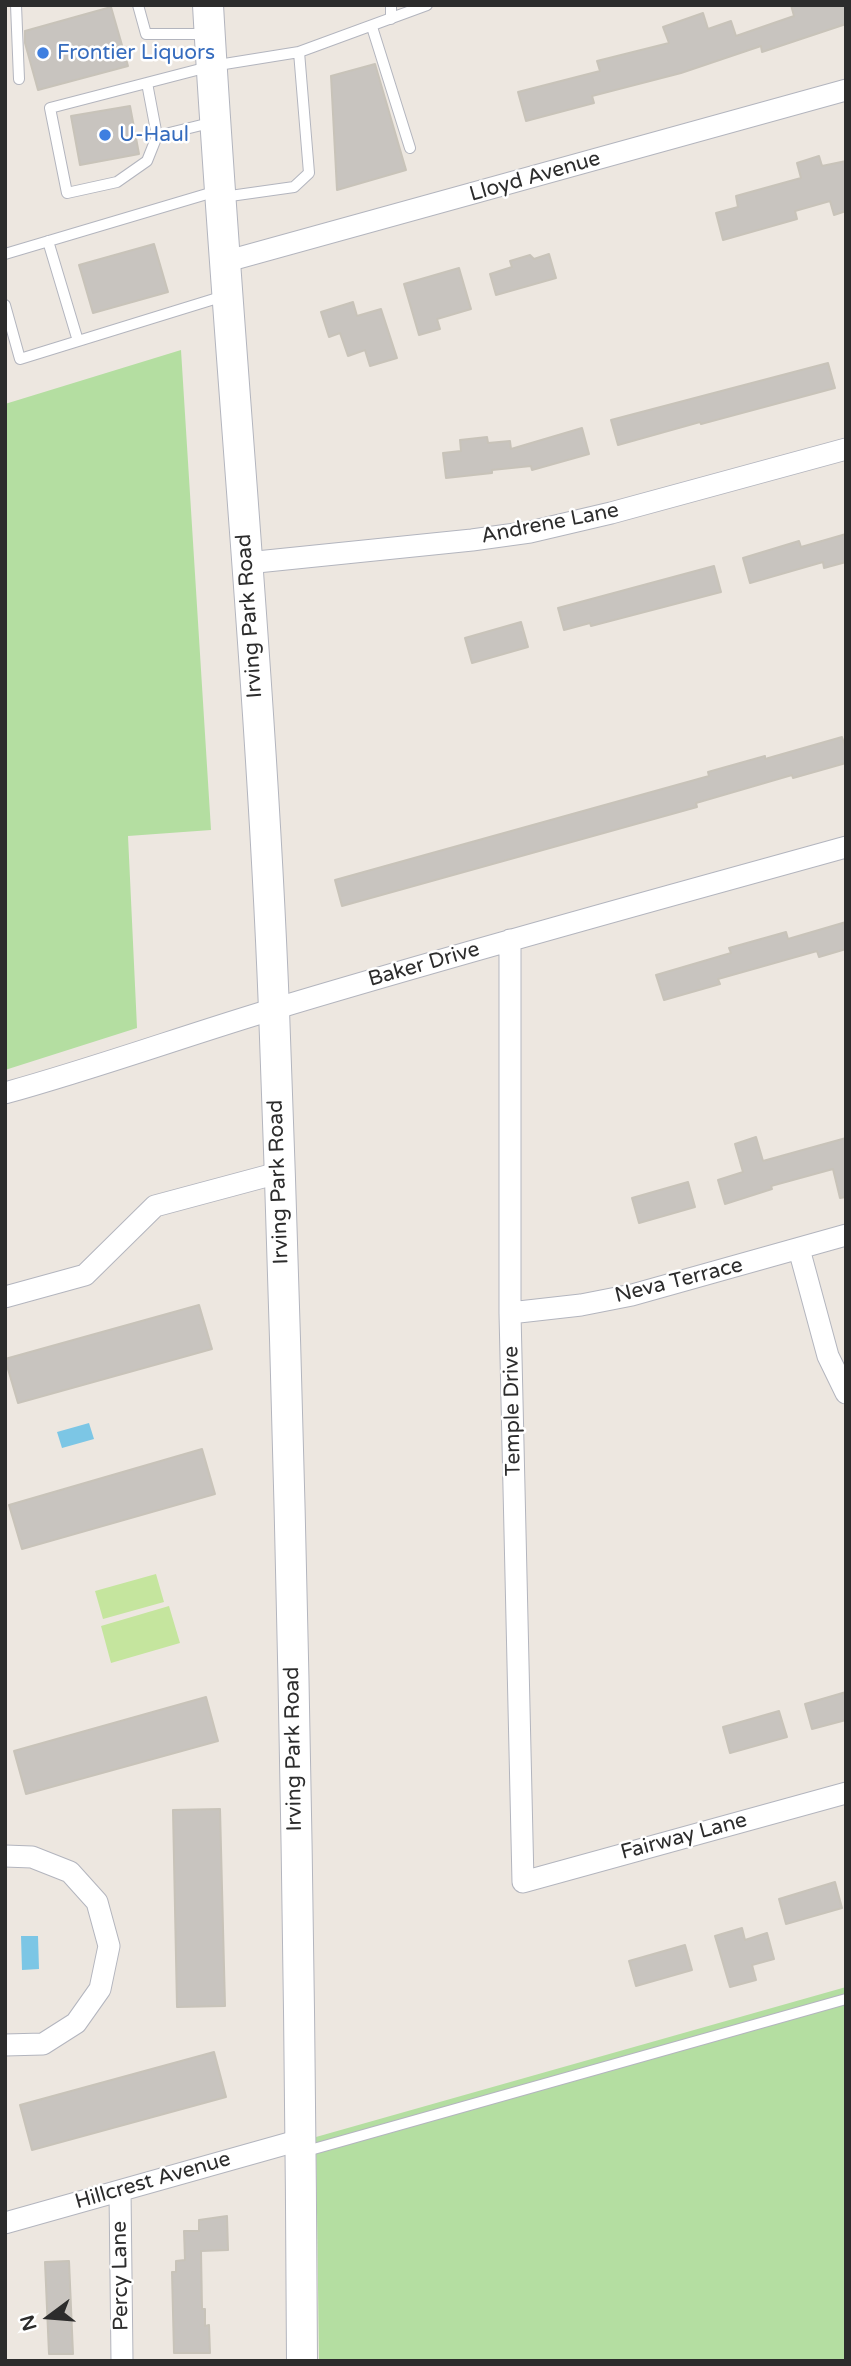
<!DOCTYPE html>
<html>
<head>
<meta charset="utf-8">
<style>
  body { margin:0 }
  #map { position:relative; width:851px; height:2366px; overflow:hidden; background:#ede7e0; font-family:"Varela Round",sans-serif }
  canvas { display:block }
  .frame { position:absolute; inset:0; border:7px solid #2c2c2c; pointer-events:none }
  .north { position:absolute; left:14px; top:2282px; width:70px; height:70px; -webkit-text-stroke:5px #fff; paint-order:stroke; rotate:254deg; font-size:19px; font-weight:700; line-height:28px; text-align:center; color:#2c2c2c }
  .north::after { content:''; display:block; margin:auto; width:24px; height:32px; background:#2c2c2c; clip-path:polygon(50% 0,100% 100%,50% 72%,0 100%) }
</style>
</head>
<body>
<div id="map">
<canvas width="851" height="2366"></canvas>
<div class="frame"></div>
<div class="north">N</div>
</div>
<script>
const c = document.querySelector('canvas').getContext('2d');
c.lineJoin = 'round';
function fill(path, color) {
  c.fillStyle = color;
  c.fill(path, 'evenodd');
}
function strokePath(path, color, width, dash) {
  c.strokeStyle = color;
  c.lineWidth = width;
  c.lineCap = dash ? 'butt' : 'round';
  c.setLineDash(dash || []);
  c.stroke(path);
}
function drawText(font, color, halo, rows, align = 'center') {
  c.font = font + ' "Varela Round",sans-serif';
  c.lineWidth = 5;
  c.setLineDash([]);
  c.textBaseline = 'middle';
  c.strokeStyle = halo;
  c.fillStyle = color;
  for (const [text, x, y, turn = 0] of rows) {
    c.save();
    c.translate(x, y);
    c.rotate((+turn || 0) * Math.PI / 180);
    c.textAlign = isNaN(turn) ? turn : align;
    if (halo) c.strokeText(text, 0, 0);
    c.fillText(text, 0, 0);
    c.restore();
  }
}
fill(new Path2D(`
  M 181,350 L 211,830 L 128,836 L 137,1028 L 5,1070 L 5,404 Z
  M 846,1987 L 846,2361 L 319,2361 L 316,2137 Z`), '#b4dea1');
fill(new Path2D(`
  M 156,1574 L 164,1602 L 103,1619 L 95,1591 Z
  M 169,1606 L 180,1643 L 111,1663 L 101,1626 Z`), '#c5e59e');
fill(new Path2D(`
  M 89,1423 L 94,1439 L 62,1448 L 57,1432 Z
  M 21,1936 L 38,1936 L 39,1969 L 22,1970 Z`), '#7cc6e5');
const building = new Path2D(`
  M 791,5 L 846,5 L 846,24 L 762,52 L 761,46 L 681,73 L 592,96 L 594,103 L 526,121 L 518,92 L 600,71 L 597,61 L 669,43 L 663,27 L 703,13 L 708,29 L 731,21 L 736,36 L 794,16 Z
  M 111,7 L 128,66 L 38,90 L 25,43 L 25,31 Z
  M 375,64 L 406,170 L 337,190 L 331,76 Z
  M 130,106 L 139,154 L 80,165 L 71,116 Z
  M 819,156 L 822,166 L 846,161 L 846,211 L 834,215 L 830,201 L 795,211 L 797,219 L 723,240 L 716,213 L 738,207 L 736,196 L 801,178 L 797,163 Z
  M 154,244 L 168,292 L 93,313 L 79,265 Z
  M 549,254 L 556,278 L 496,295 L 490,274 L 512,267 L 510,261 L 530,255 L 534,259 Z
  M 459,268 L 471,309 L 437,319 L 440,329 L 419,335 L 404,284 Z
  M 353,302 L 357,316 L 381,309 L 397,358 L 370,366 L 365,350 L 348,356 L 340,333 L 329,337 L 321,312 Z
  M 828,363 L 835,388 L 701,424 L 700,422 L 618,445 L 611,420 Z
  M 582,428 L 589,454 L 532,470 L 531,466 L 492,470 L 492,473 L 446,478 L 443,453 L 461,451 L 460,440 L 487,437 L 488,443 L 510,441 L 511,449 Z
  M 846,534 L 846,562 L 824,568 L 823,562 L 750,583 L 743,558 L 799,541 L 801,547 Z
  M 714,566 L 721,592 L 591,626 L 590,623 L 564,630 L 558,608 Z
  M 521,622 L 528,647 L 472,663 L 465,638 Z
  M 842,737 L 846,749 L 846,763 L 793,778 L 792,775 L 696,803 L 697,807 L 342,906 L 335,880 L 709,776 L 708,772 L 765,756 L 765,759 Z
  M 846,922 L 846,949 L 819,957 L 817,951 L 718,979 L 720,984 L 664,1000 L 656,975 L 731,953 L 729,948 L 786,932 L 788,939 Z
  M 756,1137 L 763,1161 L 846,1138 L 846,1197 L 840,1198 L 833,1169 L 771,1186 L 772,1189 L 725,1204 L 718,1180 L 743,1172 L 735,1144 Z
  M 688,1182 L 695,1207 L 639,1223 L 632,1198 Z
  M 199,1305 L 212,1349 L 18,1403 L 5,1359 Z
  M 202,1449 L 215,1494 L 22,1549 L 9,1505 Z
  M 846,1692 L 846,1720 L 812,1729 L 805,1704 Z
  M 206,1697 L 218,1741 L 26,1794 L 14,1751 Z
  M 779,1711 L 787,1737 L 730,1753 L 723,1727 Z
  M 220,1809 L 225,2006 L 177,2007 L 173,1810 Z
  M 835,1882 L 842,1908 L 786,1924 L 779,1899 Z
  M 742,1928 L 745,1940 L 767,1933 L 774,1959 L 752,1965 L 756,1980 L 730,1987 L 715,1936 Z
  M 685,1945 L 692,1970 L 636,1986 L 629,1961 Z
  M 214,2052 L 226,2097 L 32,2150 L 20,2105 Z
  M 227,2216 L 228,2250 L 201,2251 L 202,2309 L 205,2309 L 205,2326 L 209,2325 L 210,2353 L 174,2353 L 172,2272 L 176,2272 L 176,2261 L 185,2260 L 184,2231 L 199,2231 L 199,2220 Z
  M 69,2261 L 73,2354 L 49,2354 L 45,2262 Z`);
fill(building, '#c8c4bf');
strokePath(building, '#c8c3b9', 2);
const service = new Path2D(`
  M 16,5 L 19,79
  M 138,5 L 146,34 L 207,34
  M 391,19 L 391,5
  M 372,27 L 410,148
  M 147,83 L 157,136
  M 214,122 L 157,136 L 147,161 L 117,182 L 67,193 L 50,108 L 212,66 L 299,52 L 427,5
  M 223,197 L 294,187 L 309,173 L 299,52
  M 48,241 L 78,341
  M 5,254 L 217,191
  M 5,305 L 20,359 L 224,296
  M 303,2152 L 846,1999`);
const minor = new Path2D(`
  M 224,262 L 846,90
  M 247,563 L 472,540 L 530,532 L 611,513 L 846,449
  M 510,940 L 510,1313 L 523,1882 L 846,1793
  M 5,1093 C 96,1068 184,1036 274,1009 C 463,952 655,900 846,847
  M 799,1249 L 828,1356 L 846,1393
  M 5,1297 L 85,1275 L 155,1206 L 278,1173
  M 510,1313 L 581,1305 L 632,1295 L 846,1235
  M 5,1856 L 32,1857 L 70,1872 L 97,1902 L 109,1946 L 100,1989 L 76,2023 L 43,2044 L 5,2045
  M 120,2191 L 122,2361
  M 5,2223 L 300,2140`);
const secondary = new Path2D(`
  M 208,5 C 227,340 261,675 274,1010 C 291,1460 300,1911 302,2361`);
strokePath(service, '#b3b5be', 12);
strokePath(minor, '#b3b5be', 23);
strokePath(secondary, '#b3b5be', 32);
strokePath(service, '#fff', 10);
strokePath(minor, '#fff', 21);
strokePath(secondary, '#fff', 30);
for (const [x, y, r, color] of [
  [43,53,7,"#3f7fe0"],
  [105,135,7,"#3f7fe0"]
]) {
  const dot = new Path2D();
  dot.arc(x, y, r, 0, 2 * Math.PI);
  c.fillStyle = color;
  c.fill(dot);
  strokePath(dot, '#fff', 2.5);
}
drawText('21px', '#366cbe', '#fff', [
  ["Frontier Liquors",57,53],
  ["U-Haul",119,135]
], 'left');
drawText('21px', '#2c2c2c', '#fff', [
  ["Lloyd Avenue",535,177,-16],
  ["Andrene Lane",550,524,-11],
  ["Irving Park Road",250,616,-94],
  ["Baker Drive",424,965,-16],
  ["Irving Park Road",279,1182,-92],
  ["Neva Terrace",679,1281,-14],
  ["Temple Drive",513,1411,-91],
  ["Irving Park Road",294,1749,-91],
  ["Fairway Lane",684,1837,-15],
  ["Hillcrest Avenue",153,2181,-16],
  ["Percy Lane",121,2276,-91]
]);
</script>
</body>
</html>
